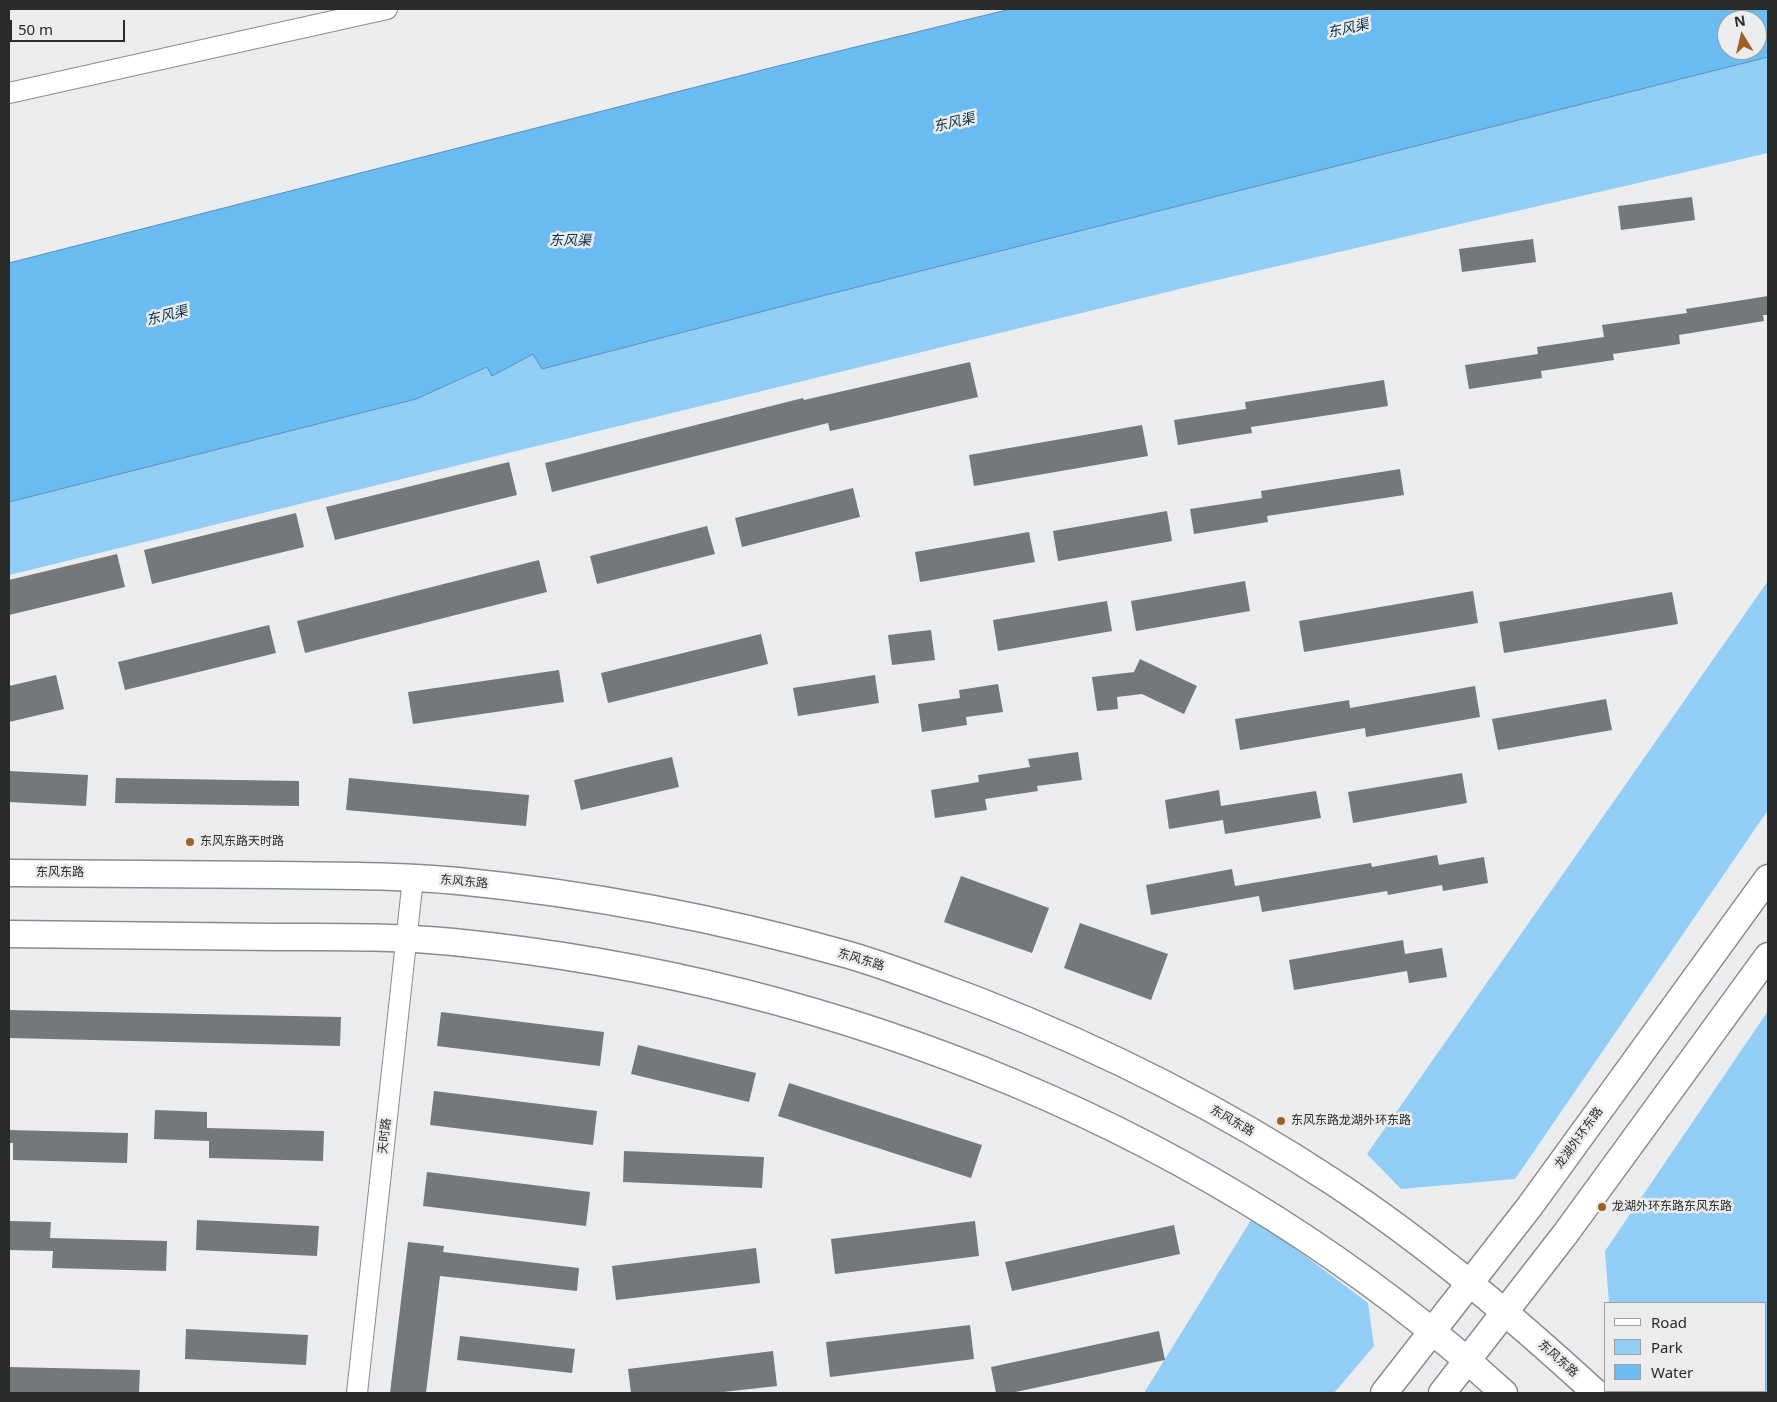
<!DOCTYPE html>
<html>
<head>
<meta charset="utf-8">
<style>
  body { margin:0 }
  #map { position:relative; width:1777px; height:1402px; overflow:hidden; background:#eaecee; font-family:"Noto Sans",sans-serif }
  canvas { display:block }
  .frame { position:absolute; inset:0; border:10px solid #292a2a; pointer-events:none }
  .legend { position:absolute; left:1604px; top:1302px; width:162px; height:90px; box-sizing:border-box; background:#eaecee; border:1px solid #9d9ea0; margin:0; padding:6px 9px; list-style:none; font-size:15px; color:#292a2a }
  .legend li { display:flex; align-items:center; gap:10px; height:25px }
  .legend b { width:25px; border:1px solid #9d9ea0 }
  .north { position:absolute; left:1717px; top:10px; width:50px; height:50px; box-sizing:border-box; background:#eaecee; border:1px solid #9d9ea0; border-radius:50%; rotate:351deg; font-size:14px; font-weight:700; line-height:20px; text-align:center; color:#292a2a }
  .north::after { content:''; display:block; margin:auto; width:18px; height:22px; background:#9e6026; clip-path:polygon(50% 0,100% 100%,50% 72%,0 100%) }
  .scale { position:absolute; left:10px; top:20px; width:115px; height:22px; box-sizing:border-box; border:2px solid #292a2a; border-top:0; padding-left:6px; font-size:15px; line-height:18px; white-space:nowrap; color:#292a2a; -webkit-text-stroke:4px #eaecee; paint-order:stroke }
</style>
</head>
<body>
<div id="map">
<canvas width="1777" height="1402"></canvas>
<div class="frame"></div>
<ul class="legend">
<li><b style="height:6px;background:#fff"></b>Road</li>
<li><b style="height:14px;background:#92cdf6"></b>Park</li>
<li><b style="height:14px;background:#6abbf2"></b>Water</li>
</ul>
<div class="north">N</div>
<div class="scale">50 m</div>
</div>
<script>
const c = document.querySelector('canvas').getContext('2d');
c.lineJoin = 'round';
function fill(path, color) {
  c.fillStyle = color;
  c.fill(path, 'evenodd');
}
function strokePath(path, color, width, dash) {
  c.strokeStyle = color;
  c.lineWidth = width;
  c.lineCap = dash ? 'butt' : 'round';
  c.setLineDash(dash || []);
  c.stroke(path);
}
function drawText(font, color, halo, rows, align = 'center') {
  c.font = font + ' "Noto Sans","Noto Sans SC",sans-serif';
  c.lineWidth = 5;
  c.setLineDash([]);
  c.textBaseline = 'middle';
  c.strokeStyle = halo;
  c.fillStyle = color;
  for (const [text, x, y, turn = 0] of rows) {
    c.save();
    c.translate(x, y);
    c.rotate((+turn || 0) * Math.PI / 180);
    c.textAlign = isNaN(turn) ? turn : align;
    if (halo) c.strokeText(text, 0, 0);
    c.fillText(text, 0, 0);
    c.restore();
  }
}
fill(new Path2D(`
  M 1768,57 L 1768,153 L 1200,284 L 9,575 L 9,502 L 416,399 L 488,367 L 492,375 L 533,354 L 542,369 L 814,298 Z
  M 1768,581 L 1768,810 L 1515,1179 L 1401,1189 L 1367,1154 Z
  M 1768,1011 L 1768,1393 L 1653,1393 L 1651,1391 L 1766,1391 L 1766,1303 L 1609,1303 L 1605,1251 Z
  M 1253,1217 L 1368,1303 L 1374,1346 L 1334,1393 L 1144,1393 Z`), '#92cdf6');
const water = new Path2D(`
  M 1011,9 L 1768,9 L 1768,57 L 814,298 L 542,369 L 533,354 L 492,376 L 487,367 L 416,399 L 9,502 L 9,263 L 778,66 ZM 1727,20 L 1757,20 L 1757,50 L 1727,50 Z`);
fill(water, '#6abbf2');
strokePath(water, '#5690b6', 1);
fill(new Path2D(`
  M 1692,197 L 1695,220 L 1621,230 L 1618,206 Z
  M 1533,239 L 1536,262 L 1462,272 L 1459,249 Z
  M 1768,296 L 1768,315 L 1763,315 L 1764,321 L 1679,335 L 1680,344 L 1613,354 L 1614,360 L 1541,371 L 1542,378 L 1469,389 L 1465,365 L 1538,354 L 1537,347 L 1604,337 L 1602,325 L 1687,313 L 1686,309 Z
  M 970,362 L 978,397 L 830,431 L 828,423 L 552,492 L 545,463 L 803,398 L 804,400 Z
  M 1384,380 L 1388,406 L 1251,427 L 1252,433 L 1178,445 L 1174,420 L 1246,409 L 1245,402 Z
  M 1142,425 L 1148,456 L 974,486 L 969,455 Z
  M 509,462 L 517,495 L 335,540 L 326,507 Z
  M 1400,469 L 1404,495 L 1267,516 L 1268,522 L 1194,534 L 1190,509 L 1262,498 L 1261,491 Z
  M 853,488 L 860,517 L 742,547 L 735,518 Z
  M 1167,511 L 1172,541 L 1058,561 L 1053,531 Z
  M 296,513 L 304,547 L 152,584 L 144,550 Z
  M 707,526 L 715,554 L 597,584 L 590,556 Z
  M 1029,532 L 1035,562 L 920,582 L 915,552 Z
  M 117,554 L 125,587 L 9,615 L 9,580 Z
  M 539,560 L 547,592 L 305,653 L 297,621 Z
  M 1245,581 L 1250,611 L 1136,631 L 1131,601 Z
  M 1473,591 L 1478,623 L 1304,652 L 1299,621 Z
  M 1672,592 L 1678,624 L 1504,653 L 1499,622 Z
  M 1107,601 L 1112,631 L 998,651 L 993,620 Z
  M 269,625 L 276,653 L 125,690 L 118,662 Z
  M 931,630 L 935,660 L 892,665 L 888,635 Z
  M 761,634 L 768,664 L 608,703 L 601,673 Z
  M 1140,659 L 1197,686 L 1184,714 L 1142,694 L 1117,697 L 1118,709 L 1097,711 L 1092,677 L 1134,672 Z
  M 559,670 L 564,702 L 413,724 L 408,692 Z
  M 56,675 L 64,709 L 9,722 L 9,686 Z
  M 875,675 L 879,703 L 798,716 L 793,688 Z
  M 998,684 L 1003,712 L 966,717 L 967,725 L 922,732 L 918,704 L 960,698 L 959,690 Z
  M 1475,686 L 1480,717 L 1366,737 L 1365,728 L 1240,750 L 1235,719 L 1349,700 L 1350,708 Z
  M 1606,699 L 1612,730 L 1498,750 L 1492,719 Z
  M 1078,752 L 1082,780 L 1037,786 L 1038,791 L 985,799 L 987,810 L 935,818 L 931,790 L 979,782 L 978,775 L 1030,767 L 1028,759 Z
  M 672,757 L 679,787 L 581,810 L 574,780 Z
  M 9,771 L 88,775 L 86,806 L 9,802 Z
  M 1462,773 L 1467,803 L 1353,823 L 1348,792 Z
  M 116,778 L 299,781 L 299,806 L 115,803 Z
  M 349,778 L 529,795 L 526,826 L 346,810 Z
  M 1219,790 L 1221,806 L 1316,791 L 1321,818 L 1225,834 L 1223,820 L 1169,829 L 1165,800 Z
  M 1437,855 L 1439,865 L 1484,857 L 1488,883 L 1443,891 L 1442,885 L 1388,895 L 1387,891 L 1262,912 L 1259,896 L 1151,915 L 1146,885 L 1232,869 L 1235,886 L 1371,863 L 1372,867 Z
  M 961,876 L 1049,908 L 1032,953 L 944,922 Z
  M 1080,923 L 1168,954 L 1151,1000 L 1064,968 Z
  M 1403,940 L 1405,954 L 1442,948 L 1447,977 L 1409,983 L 1407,971 L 1294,990 L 1289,960 Z
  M 9,1010 L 341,1017 L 340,1046 L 9,1038 Z
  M 441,1012 L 604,1032 L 600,1066 L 437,1046 Z
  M 638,1045 L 756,1073 L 749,1102 L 631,1074 Z
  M 789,1083 L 982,1145 L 971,1178 L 778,1116 Z
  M 434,1091 L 597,1111 L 593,1145 L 430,1125 Z
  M 155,1110 L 207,1112 L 207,1128 L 324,1131 L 323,1161 L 209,1158 L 209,1141 L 154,1139 Z
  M 9,1130 L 128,1133 L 127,1163 L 13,1160 L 13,1143 L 9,1143 Z
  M 624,1151 L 764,1157 L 762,1188 L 623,1182 Z
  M 427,1172 L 590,1192 L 586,1226 L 423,1206 Z
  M 197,1220 L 319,1226 L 317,1256 L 196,1250 Z
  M 9,1221 L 51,1222 L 50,1238 L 167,1241 L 166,1271 L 52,1268 L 53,1251 L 9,1250 Z
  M 975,1221 L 979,1256 L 835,1274 L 831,1239 Z
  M 1174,1225 L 1180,1254 L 1012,1291 L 1005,1262 Z
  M 408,1242 L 444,1246 L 443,1252 L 579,1268 L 577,1291 L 440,1276 L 426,1393 L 390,1393 Z
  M 756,1248 L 760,1283 L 616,1300 L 612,1266 Z
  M 970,1325 L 974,1359 L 830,1377 L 826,1342 Z
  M 186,1329 L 308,1335 L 306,1365 L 185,1359 Z
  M 1159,1331 L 1165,1360 L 1011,1393 L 996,1393 L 991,1367 Z
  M 460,1336 L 575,1349 L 572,1373 L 457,1360 Z
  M 773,1351 L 777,1386 L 714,1393 L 631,1393 L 628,1369 Z
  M 9,1367 L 140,1370 L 139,1393 L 9,1393 Z`), '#75787a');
const minor = new Path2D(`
  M 9,93 L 387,9
  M 357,1393 L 413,878`);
const major = new Path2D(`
  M 9,873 C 98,874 188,874 277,875 C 337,876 398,875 458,881 C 591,894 721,919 849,955 C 893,968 936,985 979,1001 C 1102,1049 1222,1109 1333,1182 C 1427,1244 1513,1317 1596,1393
  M 9,934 C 98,935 187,936 275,937 C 334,937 394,936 453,942 C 840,981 1215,1130 1504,1393
  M 1384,1393 L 1530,1206 L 1768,878
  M 1442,1393 L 1566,1233 L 1768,956`);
strokePath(minor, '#898c8e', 22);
strokePath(major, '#898c8e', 29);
strokePath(minor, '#fff', 20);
strokePath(major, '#fff', 26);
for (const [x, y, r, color] of [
  [190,842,5,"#9e6026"],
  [1281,1121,5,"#9e6026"],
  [1602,1207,5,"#9e6026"]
]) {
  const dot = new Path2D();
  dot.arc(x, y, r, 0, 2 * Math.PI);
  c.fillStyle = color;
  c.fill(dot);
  strokePath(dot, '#eaecee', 2);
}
drawText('12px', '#292a2a', '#eaecee', [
  ["东风东路天时路",200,842],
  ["东风东路龙湖外环东路",1291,1121],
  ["龙湖外环东路东风东路",1612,1207]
], 'left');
drawText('12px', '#292a2a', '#eaecee', [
  ["东风东路",60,873],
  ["东风东路",464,882,5],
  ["东风东路",861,960,17],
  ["东风东路",1232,1121,30],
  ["天时路",385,1136,-84],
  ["龙湖外环东路",1579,1138,-54],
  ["东风东路",1558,1359,42]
]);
drawText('italic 14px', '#082d42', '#eaecee', [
  ["东风渠",1348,29,-13],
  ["东风渠",954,123,-13],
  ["东风渠",570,241],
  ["东风渠",167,316,-14]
]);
</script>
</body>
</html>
